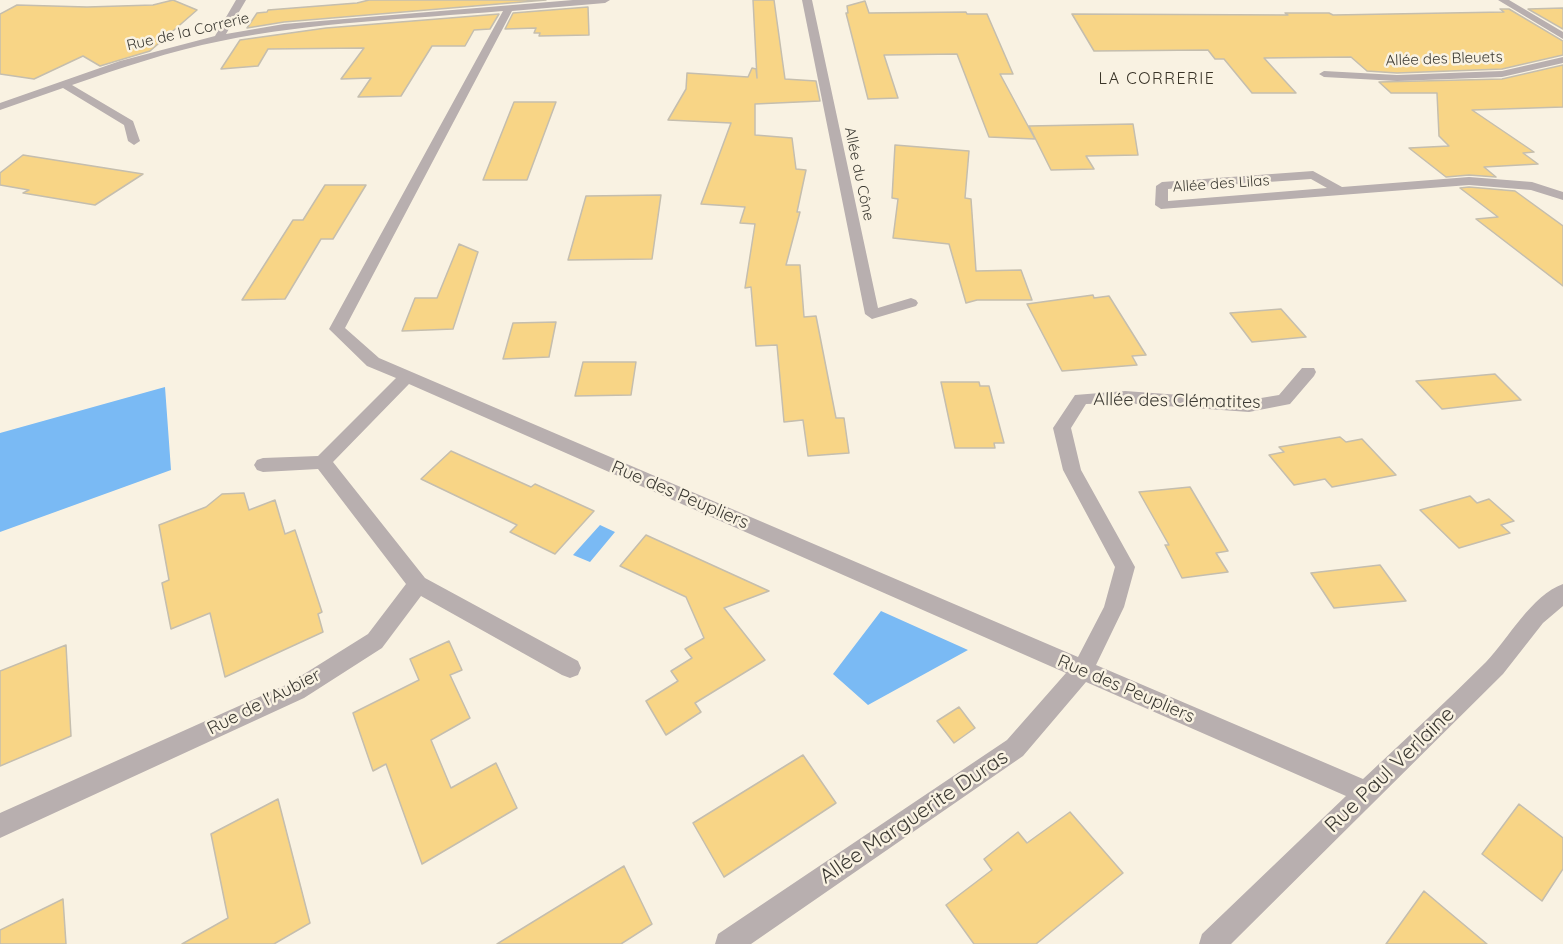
<!DOCTYPE html>
<html>
<head>
<meta charset="utf-8">
<style>
  body { margin:0 }
  canvas { display:block; background:#f9f2e2 }
</style>
</head>
<body>
<canvas width="1563" height="944"></canvas>
<script>
const c = document.querySelector('canvas').getContext('2d');
c.lineJoin = 'round';
function fill(path, color) {
  c.fillStyle = color;
  c.fill(path, 'evenodd');
}
function strokePath(path, color, width, dash) {
  c.strokeStyle = color;
  c.lineWidth = width;
  c.lineCap = dash ? 'butt' : 'round';
  c.setLineDash(dash || []);
  c.stroke(path);
}
function drawText(font, color, halo, rows, align = 'center') {
  c.font = font + ' Quicksand,sans-serif';
  c.lineWidth = 5;
  c.setLineDash([]);
  c.textBaseline = 'middle';
  c.strokeStyle = halo;
  c.fillStyle = color;
  for (const [text, x, y, turn = 0] of rows) {
    c.save();
    c.translate(x, y);
    c.rotate((+turn || 0) * Math.PI / 180);
    c.textAlign = isNaN(turn) ? turn : align;
    if (halo) c.strokeText(text, 0, 0);
    c.fillText(text, 0, 0);
    c.restore();
  }
}
fill(new Path2D(`
  M 165,387 L 171,470 L 0,532 L 0,433 Z
  M 600,525 L 615,532 L 590,562 L 573,555 Z
  M 881,611 L 968,650 L 868,705 L 833,674 Z`), '#7abaf4');
const building = new Path2D(`
  M 173,0 L 197,10 L 150,51 L 100,66 L 83,56 L 34,79 L 0,74 L 0,14 L 17,5 L 87,7 L 153,5 Z
  M 369,0 L 546,0 L 284,22 L 247,28 L 257,13 L 267,12 L 268,10 L 357,3 Z
  M 753,0 L 774,0 L 785,79 L 816,81 L 820,101 L 755,104 L 755,135 L 792,138 L 796,169 L 806,170 L 797,212 L 800,212 L 786,265 L 800,265 L 804,317 L 816,316 L 836,418 L 844,418 L 849,453 L 808,456 L 803,420 L 784,422 L 777,345 L 756,346 L 751,287 L 745,288 L 755,224 L 740,223 L 745,207 L 701,204 L 731,123 L 668,120 L 686,89 L 687,73 L 748,77 L 752,68 L 756,69 L 757,78 Z
  M 865,1 L 869,13 L 966,12 L 967,14 L 987,14 L 1013,74 L 1000,74 L 1035,139 L 989,137 L 957,54 L 884,55 L 898,98 L 868,99 L 846,13 L 848,13 L 847,6 Z
  M 588,7 L 589,35 L 539,36 L 540,33 L 534,33 L 536,28 L 505,29 L 513,13 Z
  M 1563,8 L 1563,29 L 1528,9 Z
  M 1500,9 L 1509,9 L 1563,41 L 1563,55 L 1502,69 L 1397,73 L 1367,71 L 1351,57 L 1264,58 L 1296,93 L 1252,93 L 1224,59 L 1215,59 L 1208,50 L 1094,51 L 1072,14 L 1288,15 L 1285,13 L 1329,13 L 1333,15 L 1504,12 Z
  M 499,14 L 490,29 L 474,30 L 465,46 L 432,46 L 401,96 L 358,97 L 371,78 L 341,79 L 364,48 L 268,49 L 258,66 L 221,69 L 240,40 L 326,28 Z
  M 1563,65 L 1563,107 L 1472,110 L 1534,152 L 1523,153 L 1538,164 L 1484,167 L 1496,177 L 1469,175 L 1446,177 L 1409,148 L 1449,146 L 1439,136 L 1437,93 L 1391,93 L 1379,82 L 1502,79 Z
  M 514,102 L 556,102 L 527,180 L 483,180 Z
  M 1133,124 L 1138,155 L 1086,156 L 1094,169 L 1051,170 L 1029,126 Z
  M 895,145 L 969,151 L 965,198 L 971,199 L 976,271 L 1021,270 L 1032,300 L 977,300 L 966,303 L 949,244 L 893,238 L 898,199 L 892,198 Z
  M 23,155 L 143,174 L 95,205 L 23,193 L 29,190 L 0,185 L 0,173 Z
  M 325,185 L 366,185 L 333,239 L 321,239 L 285,299 L 242,300 L 293,220 L 303,220 Z
  M 1469,187 L 1515,191 L 1563,226 L 1563,286 L 1476,219 L 1498,217 L 1460,188 Z
  M 661,195 L 652,259 L 568,260 L 586,196 Z
  M 459,244 L 478,252 L 453,329 L 402,331 L 415,298 L 437,298 Z
  M 1093,295 L 1094,298 L 1109,296 L 1146,355 L 1132,356 L 1137,365 L 1062,371 L 1027,304 Z
  M 1281,309 L 1306,337 L 1252,342 L 1230,313 Z
  M 556,322 L 549,357 L 503,359 L 513,323 Z
  M 583,362 L 636,362 L 631,395 L 575,396 Z
  M 1495,374 L 1521,400 L 1442,409 L 1416,381 Z
  M 941,382 L 979,382 L 980,386 L 989,386 L 1004,443 L 994,443 L 995,448 L 955,448 Z
  M 1340,437 L 1346,442 L 1362,439 L 1396,475 L 1332,487 L 1325,479 L 1294,485 L 1269,455 L 1284,452 L 1279,447 Z
  M 451,451 L 531,487 L 535,484 L 594,511 L 555,554 L 510,532 L 517,525 L 421,479 Z
  M 1190,487 L 1228,551 L 1216,553 L 1228,572 L 1182,578 L 1165,545 L 1169,545 L 1139,492 Z
  M 244,493 L 249,510 L 275,500 L 285,534 L 295,530 L 322,612 L 318,614 L 323,632 L 225,677 L 210,613 L 171,629 L 162,583 L 169,580 L 159,525 L 206,507 L 222,494 Z
  M 1470,496 L 1477,503 L 1489,499 L 1514,521 L 1501,525 L 1510,533 L 1459,548 L 1420,510 Z
  M 646,535 L 769,591 L 724,608 L 765,660 L 695,703 L 701,712 L 666,735 L 646,701 L 678,681 L 671,671 L 692,658 L 685,649 L 704,638 L 686,597 L 620,566 Z
  M 1380,565 L 1406,601 L 1334,608 L 1311,573 Z
  M 449,641 L 462,670 L 450,675 L 470,718 L 431,740 L 451,788 L 496,763 L 517,808 L 422,864 L 386,764 L 373,771 L 353,713 L 419,680 L 410,659 Z
  M 66,645 L 71,736 L 0,766 L 0,671 Z
  M 959,707 L 975,728 L 954,743 L 937,721 Z
  M 803,755 L 836,803 L 724,877 L 693,823 Z
  M 278,799 L 310,923 L 274,944 L 182,944 L 228,918 L 211,834 Z
  M 1519,804 L 1563,838 L 1563,869 L 1542,901 L 1482,854 Z
  M 1070,812 L 1123,873 L 1036,944 L 974,944 L 946,905 L 992,870 L 984,859 L 1018,832 L 1027,843 Z
  M 624,866 L 652,924 L 621,944 L 497,944 Z
  M 1424,891 L 1444,908 L 1487,944 L 1386,944 Z
  M 63,899 L 66,944 L 0,944 L 0,930 Z`);
fill(building, '#f8d586');
strokePath(building, '#c5beae', 1.5);
fill(new Path2D(`
  M 236,0 L 246,0 L 226,34 L 284,24 L 573,0 L 610,0 L 605,3 L 512,11 L 345,328 L 379,358 L 1078,657 L 1104,607 L 1115,567 L 1063,470 L 1053,428 L 1075,395 L 1125,391 L 1249,400 L 1279,395 L 1302,368 L 1314,368 L 1316,372 L 1314,376 L 1290,404 L 1249,412 L 1125,403 L 1086,404 L 1071,428 L 1081,470 L 1135,567 L 1124,607 L 1096,665 L 1363,779 C 1404,740 1446,702 1486,662 C 1508,639 1532,595 1563,584 L 1563,606 L 1543,623 L 1503,674 L 1231,944 L 1199,944 L 1202,934 L 1346,796 L 1086,682 L 1023,756 L 751,944 L 715,944 L 718,934 L 1007,740 L 1066,673 L 409,384 L 333,462 L 425,578 L 578,661 L 581,668 L 578,675 L 570,678 L 562,675 L 421,596 L 382,648 L 304,698 L 0,838 L 0,813 L 288,684 L 368,634 L 406,584 L 318,469 L 263,472 L 257,470 L 254,465 L 257,460 L 263,458 L 318,456 L 396,378 L 367,366 L 329,329 L 503,11 C 409,19 313,22 221,41 C 170,51 121,68 72,85 L 133,121 L 140,141 L 134,145 L 128,141 L 124,125 L 63,88 L 0,110 L 0,103 L 120,61 L 215,36 Z
  M 802,0 L 812,0 L 878,308 L 911,298 L 916,300 L 918,303 L 916,306 L 872,319 L 865,314 Z
  M 1498,0 L 1509,0 L 1563,32 L 1563,39 Z
  M 1563,57 L 1563,63 L 1502,77 L 1397,81 L 1324,77 L 1319,74 L 1324,71 L 1397,75 L 1502,71 Z
  M 1313,171 L 1342,187 L 1469,177 L 1532,182 L 1563,192 L 1563,200 L 1531,190 L 1469,185 L 1161,209 L 1155,205 L 1156,186 L 1162,182 ZM 1311,179 L 1327,188 L 1168,201 L 1168,189 Z`), '#b8afaf');
drawText('15px', '#3c3a33', '#f9f2e2', [
  ["Rue de la Correrie",188,32,-13],
  ["Allée des Bleuets",1444,59,-2],
  ["Allée du Cône",859,174,78],
  ["Allée des Lilas",1221,184,-4]
]);
c.letterSpacing = '1.5px';
drawText('16px', '#3a3428', '#f9f2e2', [
  ["LA CORRERIE",1157,79]
]);
c.letterSpacing = '0px';
drawText('18px', '#3c3a33', '#f9f2e2', [
  ["Allée des Clématites",1177,401,1],
  ["Rue des Peupliers",680,495,23],
  ["Rue des Peupliers",1126,689,23],
  ["Rue de l'Aubier",264,702,-27]
]);
drawText('21px', '#3c3a33', '#f9f2e2', [
  ["Rue Paul Verlaine",1390,770,-44],
  ["Allée Marguerite Duras",914,817,-34]
]);
</script>
</body>
</html>
